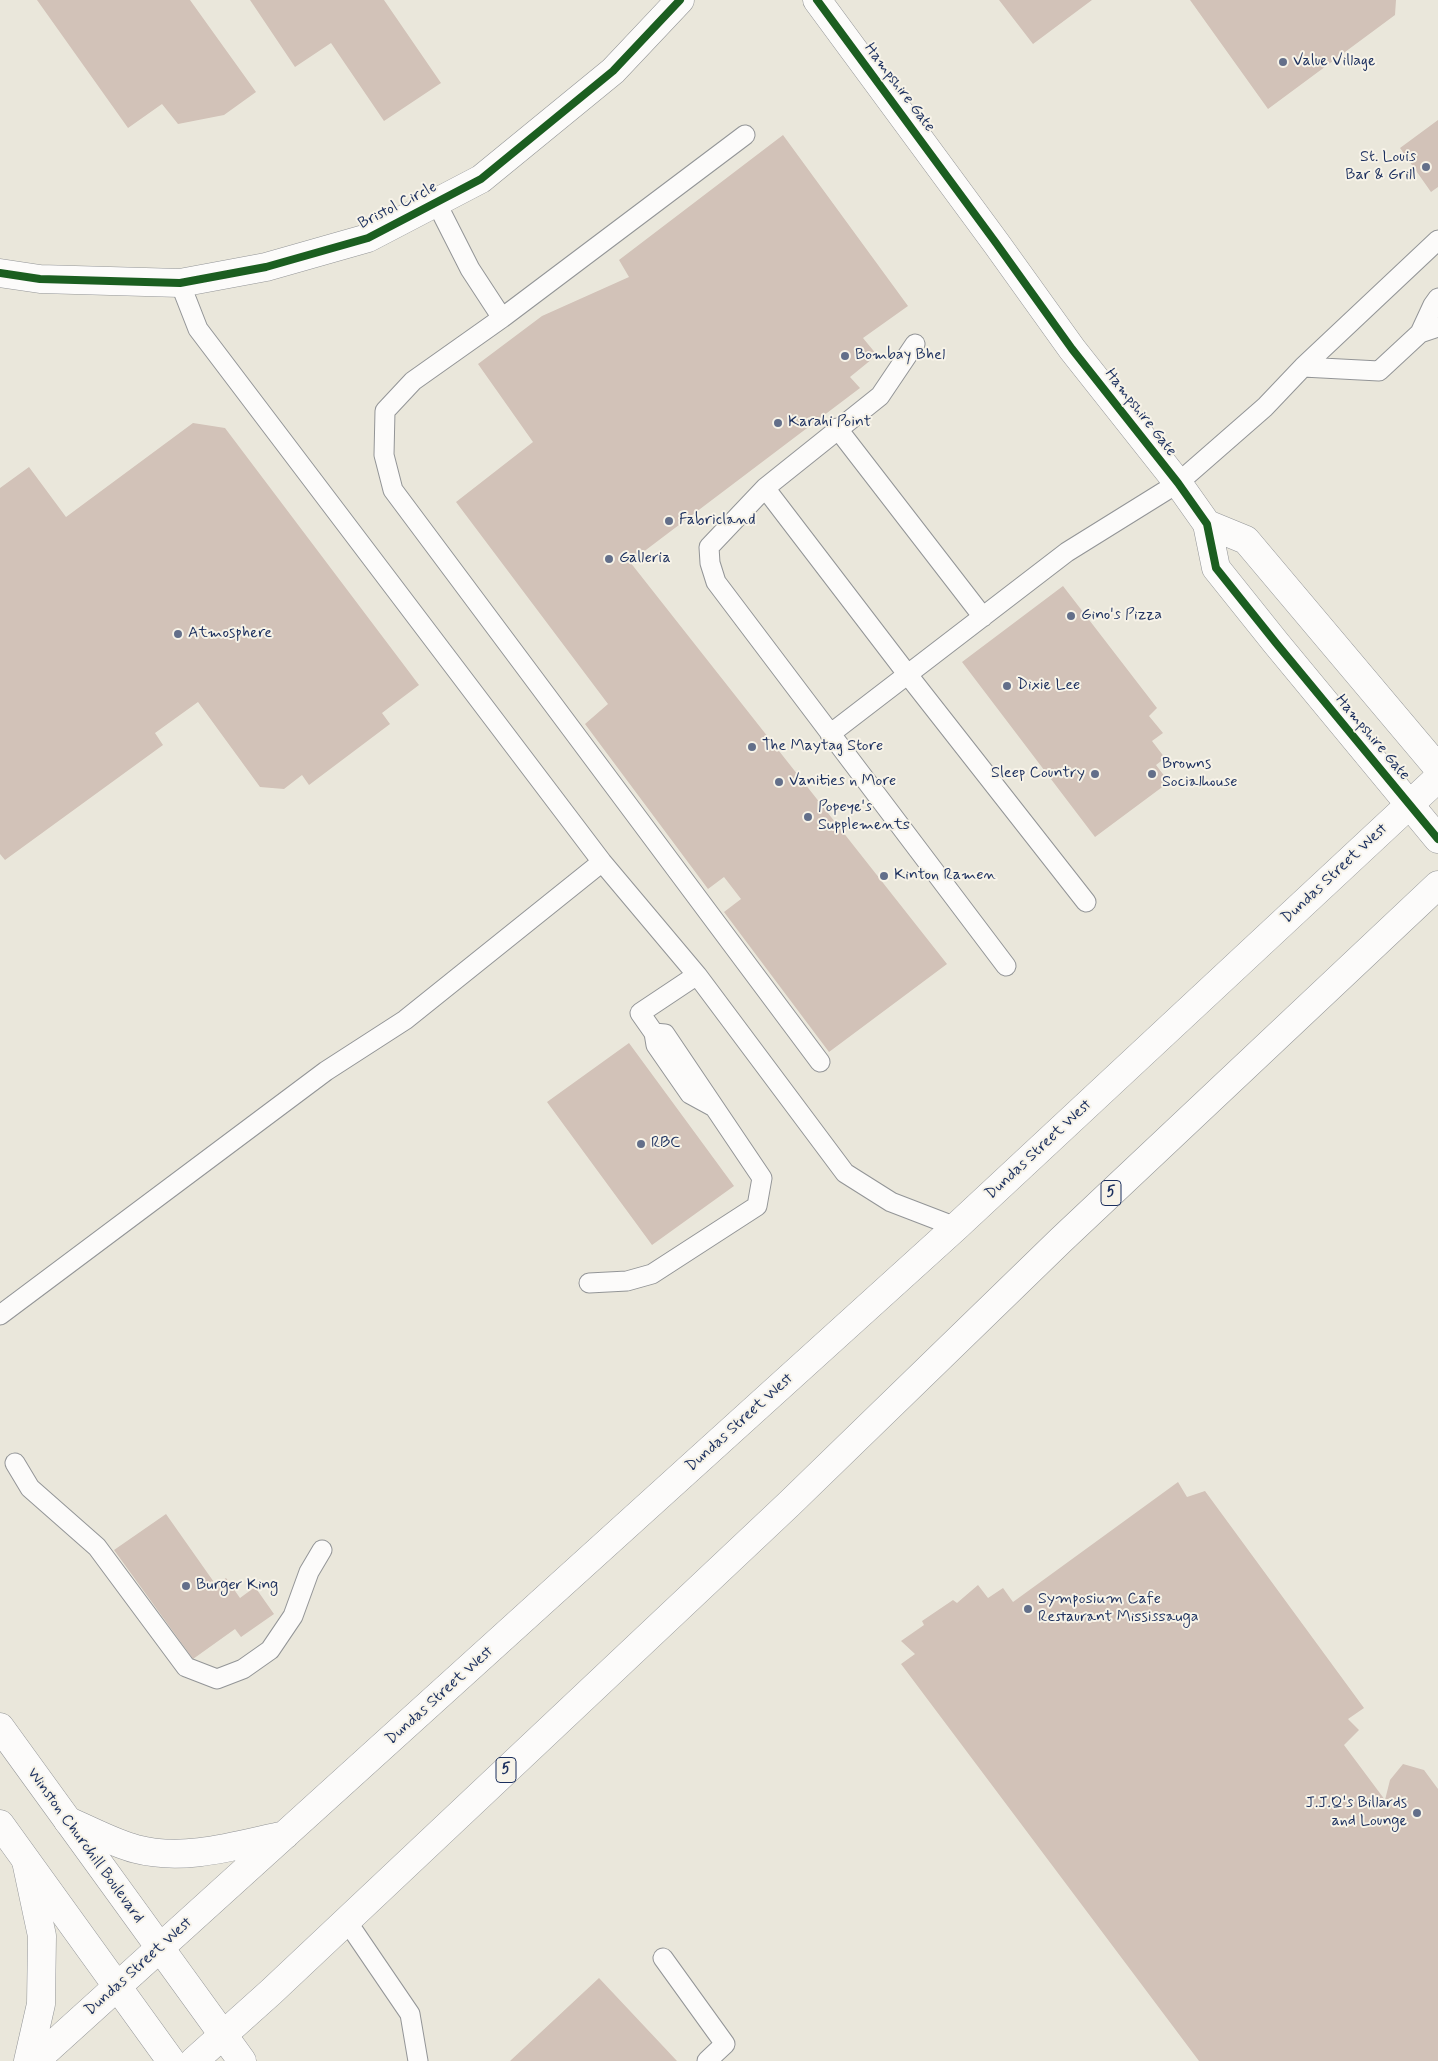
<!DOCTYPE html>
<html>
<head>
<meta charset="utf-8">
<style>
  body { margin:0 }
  canvas { display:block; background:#eae7db }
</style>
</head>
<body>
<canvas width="1438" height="2061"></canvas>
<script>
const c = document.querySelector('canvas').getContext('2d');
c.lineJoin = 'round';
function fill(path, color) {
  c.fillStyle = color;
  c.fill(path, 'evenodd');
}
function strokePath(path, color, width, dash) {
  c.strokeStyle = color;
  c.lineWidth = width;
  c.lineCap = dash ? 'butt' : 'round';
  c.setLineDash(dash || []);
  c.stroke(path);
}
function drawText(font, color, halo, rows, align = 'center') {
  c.font = font + ' Mynerve,sans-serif';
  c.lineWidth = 4;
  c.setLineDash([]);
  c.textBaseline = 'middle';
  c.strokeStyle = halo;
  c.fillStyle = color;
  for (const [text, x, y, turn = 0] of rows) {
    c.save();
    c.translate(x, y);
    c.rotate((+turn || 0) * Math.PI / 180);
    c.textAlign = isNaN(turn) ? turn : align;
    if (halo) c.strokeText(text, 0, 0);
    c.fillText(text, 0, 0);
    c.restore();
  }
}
fill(new Path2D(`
  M 37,0 L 190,0 L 256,92 L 224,115 L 178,124 L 162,104 L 128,128 Z
  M 250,0 L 384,0 L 441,83 L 384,121 L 331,43 L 295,67 Z
  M 999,0 L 1092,0 L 1033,44 Z
  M 1190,0 L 1396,0 L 1395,15 L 1268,109 Z
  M 1438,120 L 1438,187 L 1431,192 L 1400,148 Z
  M 783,135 L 908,306 L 863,338 L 877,355 L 850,377 L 860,388 L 630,562 L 947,964 L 829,1052 L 724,912 L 741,899 L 724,877 L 708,889 L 585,724 L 608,704 L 456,502 L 533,442 L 478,364 L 542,316 L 629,277 L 619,260 Z
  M 193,423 L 225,428 L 419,685 L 382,713 L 390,724 L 309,785 L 302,775 L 284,789 L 260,787 L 198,702 L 155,733 L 163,745 L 5,860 L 0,854 L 0,488 L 29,467 L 66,517 Z
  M 1063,586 L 1157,708 L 1149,716 L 1163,733 L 1152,741 L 1165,758 L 1156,765 L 1169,782 L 1095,837 L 962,662 Z
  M 629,1043 L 734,1186 L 652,1245 L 547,1102 Z
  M 1178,1482 L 1187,1497 L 1205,1491 L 1364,1708 L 1348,1719 L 1359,1730 L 1344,1745 L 1385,1800 L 1390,1780 L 1403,1764 L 1424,1770 L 1438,1789 L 1438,2061 L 1199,2061 L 901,1664 L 915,1654 L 901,1641 L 924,1625 L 922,1621 L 953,1600 L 957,1603 L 978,1585 L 988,1598 L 1003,1588 L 1013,1602 Z
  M 166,1514 L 216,1585 L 226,1578 L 240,1598 L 255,1587 L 274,1614 L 241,1637 L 235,1629 L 193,1659 L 114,1550 Z
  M 599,1978 L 677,2061 L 510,2061 Z`), '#d2c2b8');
const service = new Path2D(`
  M 745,135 L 502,318 L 413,381 L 385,411 L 384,455 L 393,490 L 820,1062
  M 436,202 L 470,269 L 502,318
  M 180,283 L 198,329 L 602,862 L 697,975 L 845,1173 L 891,1202 L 956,1227
  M 1420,333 L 1433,305 L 1438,298
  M 915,344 L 880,396 L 765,488 L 709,547 L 710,563 L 716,582 L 1006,966
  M 1303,367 L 1379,371 L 1420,333 L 1438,327
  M 837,428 L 983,617
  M 765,488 L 908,675 L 1086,902
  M 830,734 L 1067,552 L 1178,483 L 1265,407 L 1303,367 L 1438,240
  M 654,1033 L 656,1045 L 690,1094 L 712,1106
  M 589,1283 L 627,1281 L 652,1274 L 757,1206 L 762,1178 L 665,1034 L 654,1033 L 640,1013 L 697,975
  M 0,1315 L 326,1071 L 405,1020 L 602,862
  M 15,1463 L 30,1488 L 97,1547 L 186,1667 L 217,1679 L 243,1669 L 270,1650 L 293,1616 L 309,1572 L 322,1550
  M 346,1920 L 410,2014 L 418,2061
  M 663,1958 L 725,2044 L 707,2061`);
const tertiary = new Path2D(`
  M 817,0 L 996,243 L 1072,349 L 1178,483 L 1207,524 L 1216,568 L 1276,643 L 1438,839
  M 0,273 L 40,279 L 180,283 L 266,267 L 368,238 L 481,179 L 613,71 L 680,0
  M 1207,524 L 1246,540 L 1438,768`);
const secondary = new Path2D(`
  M 0,1727 L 242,2061
  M 0,1824 L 171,2061`);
const primary = new Path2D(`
  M 68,1821 C 90,1830 113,1843 136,1849 C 185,1862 238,1845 285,1835
  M 26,1861 L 42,1936 L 41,2004 L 28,2061
  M 35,2061 L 956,1227 L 1438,778
  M 194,2061 L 271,1992 L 789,1504 L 1061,1240 L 1438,885`);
strokePath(service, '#939597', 21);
strokePath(tertiary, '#939597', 29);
strokePath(secondary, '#939597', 29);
strokePath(primary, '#939597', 29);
strokePath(service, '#fcfbfa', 19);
strokePath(tertiary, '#fcfbfa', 28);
strokePath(secondary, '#fcfbfa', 28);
strokePath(primary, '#fcfbfa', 28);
strokePath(new Path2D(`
  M 817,0 L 996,243 L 1072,349 L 1178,483 L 1207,524 L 1216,568 L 1276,643 L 1438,839
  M 0,273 L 40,279 L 180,283 L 266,267 L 368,238 L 481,179 L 613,71 L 680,0`), '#1b5e20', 8);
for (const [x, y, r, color] of [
  [1283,62,5,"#636f8a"],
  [1426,167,5,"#636f8a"],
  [845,356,5,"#636f8a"],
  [778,423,5,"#636f8a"],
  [669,521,5,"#636f8a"],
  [609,559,5,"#636f8a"],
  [1071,616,5,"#636f8a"],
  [178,634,5,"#636f8a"],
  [1007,686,5,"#636f8a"],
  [752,747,5,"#636f8a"],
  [1095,774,5,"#636f8a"],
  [1152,774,5,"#636f8a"],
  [779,782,5,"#636f8a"],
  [808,817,5,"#636f8a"],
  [884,876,5,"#636f8a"],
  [641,1144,5,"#636f8a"],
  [186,1586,5,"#636f8a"],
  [1028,1609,5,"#636f8a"],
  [1417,1813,5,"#636f8a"]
]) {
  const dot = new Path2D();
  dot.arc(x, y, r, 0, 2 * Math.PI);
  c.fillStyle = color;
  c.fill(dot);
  strokePath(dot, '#f7f3e8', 2);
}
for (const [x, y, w] of [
  [1111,1193,20],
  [506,1770,20]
]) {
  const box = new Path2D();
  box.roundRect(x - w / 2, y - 12.5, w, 25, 4);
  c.fillStyle = '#f7f3e8';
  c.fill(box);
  strokePath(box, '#1b2f5e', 1);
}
drawText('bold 15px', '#1b2f5e', null, [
  ["5",1111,1193],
  ["5",506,1770]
]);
drawText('16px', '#1b2f5e', '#f7f3e8', [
  ["Value Village",1293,62],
  ["St. Louis",1416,158,"right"],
  ["Bar & Grill",1416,176,"right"],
  ["Bombay Bhel",855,356],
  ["Karahi Point",788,423],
  ["Fabricland",679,521],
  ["Galleria",619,559],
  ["Gino's Pizza",1081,616],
  ["Atmosphere",188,634],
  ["Dixie Lee",1017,686],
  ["The Maytag Store",762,747],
  ["Browns",1162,765],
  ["Socialhouse",1162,783],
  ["Sleep Country",1085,774,"right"],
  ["Vanities n More",789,782],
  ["Popeye's",818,808],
  ["Supplements",818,826],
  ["Kinton Ramen",894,876],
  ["RBC",651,1144],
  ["Burger King",196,1586],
  ["Symposium Cafe",1038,1600],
  ["Restaurant Mississauga",1038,1618],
  ["J.J.Q's Billards",1407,1804,"right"],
  ["and Lounge",1407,1822,"right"]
], 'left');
drawText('16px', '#1b2f5e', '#f7f3e8', [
  ["Hampshire Gate",899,88,53],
  ["Bristol Circle",398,206,-27],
  ["Hampshire Gate",1140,413,52],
  ["Hampshire Gate",1372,738,50],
  ["Dundas Street West",1335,874,-43],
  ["Dundas Street West",1039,1150,-43],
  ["Dundas Street West",740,1423,-42],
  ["Dundas Street West",440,1696,-42],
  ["Winston Churchill Boulevard",85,1846,54],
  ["Dundas Street West",139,1967,-42]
]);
</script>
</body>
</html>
